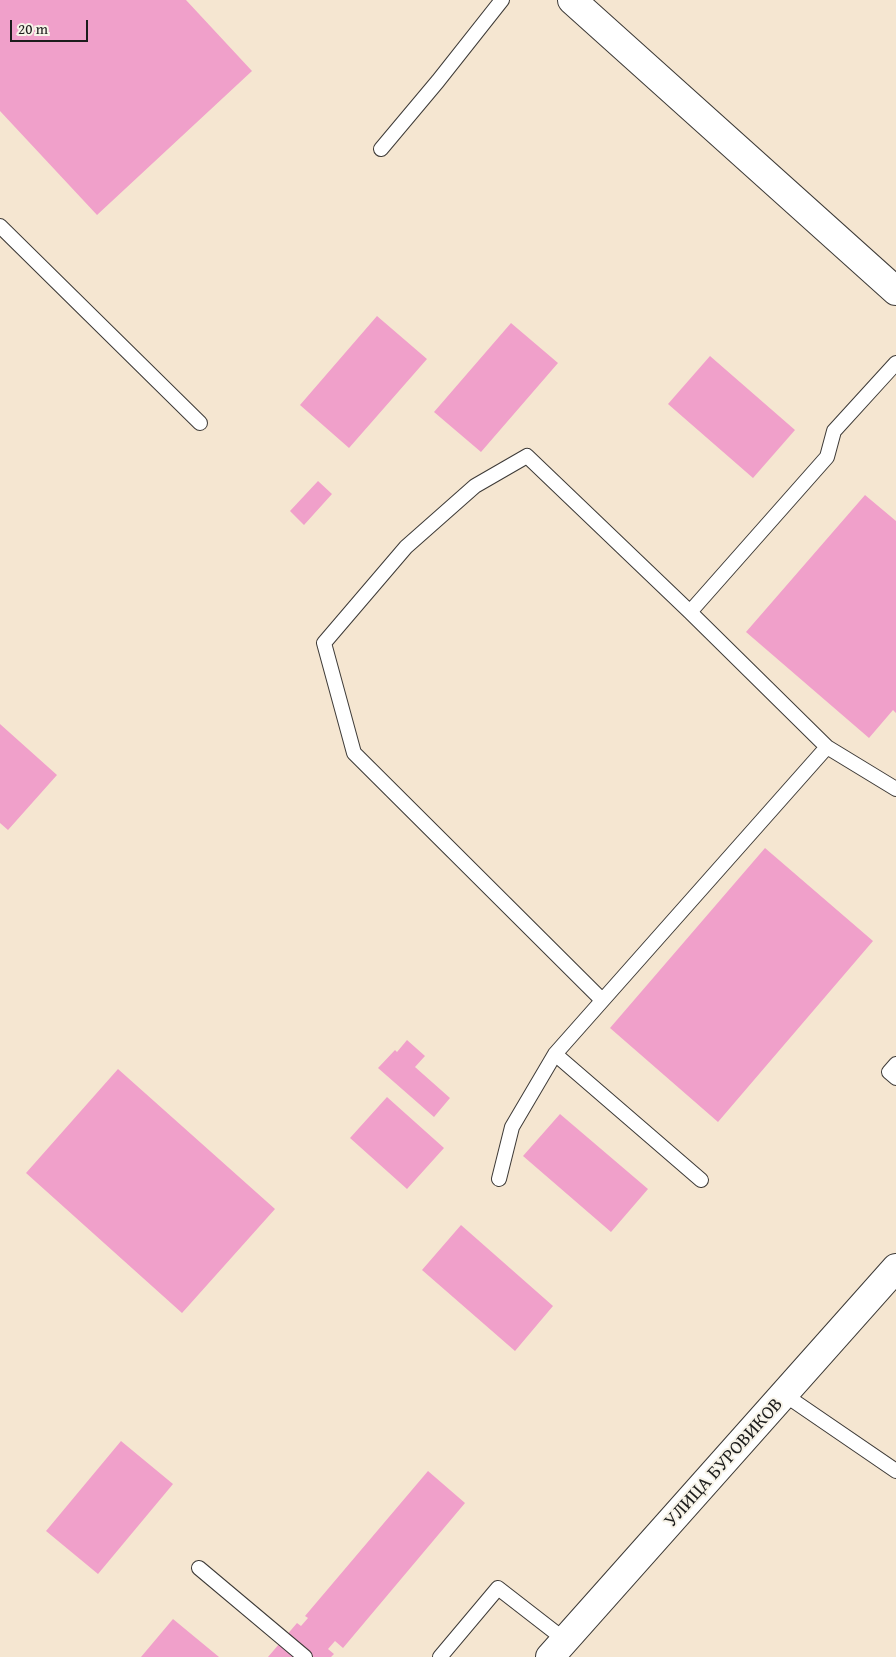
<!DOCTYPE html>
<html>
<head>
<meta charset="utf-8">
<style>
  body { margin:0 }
  #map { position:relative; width:896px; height:1657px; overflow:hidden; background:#f5e6d1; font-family:"Gentium Book Plus",serif }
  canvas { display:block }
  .scale { position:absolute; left:10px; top:20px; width:78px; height:22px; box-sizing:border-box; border:2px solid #1c1c1c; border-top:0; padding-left:6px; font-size:15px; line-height:18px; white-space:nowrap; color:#1c1c1c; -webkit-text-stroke:4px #f7f3e8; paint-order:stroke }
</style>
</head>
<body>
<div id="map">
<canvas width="896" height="1657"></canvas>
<div class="scale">20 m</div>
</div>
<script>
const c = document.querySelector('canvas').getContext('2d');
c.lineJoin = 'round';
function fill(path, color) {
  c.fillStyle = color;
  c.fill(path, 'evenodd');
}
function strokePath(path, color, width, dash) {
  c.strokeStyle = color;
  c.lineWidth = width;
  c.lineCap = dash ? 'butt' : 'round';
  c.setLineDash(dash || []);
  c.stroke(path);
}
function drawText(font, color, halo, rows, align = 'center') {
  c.font = font + ' "Gentium Book Plus",serif';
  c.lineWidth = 4;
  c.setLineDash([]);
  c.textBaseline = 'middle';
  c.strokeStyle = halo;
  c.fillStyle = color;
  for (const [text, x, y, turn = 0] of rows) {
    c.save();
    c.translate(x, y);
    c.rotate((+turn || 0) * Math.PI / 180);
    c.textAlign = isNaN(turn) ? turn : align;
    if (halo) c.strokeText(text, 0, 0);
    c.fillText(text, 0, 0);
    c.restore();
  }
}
fill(new Path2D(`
  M 0,0 L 186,0 L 252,71 L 97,215 L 0,111 Z
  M 377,316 L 427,359 L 349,448 L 300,405 Z
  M 511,323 L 558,363 L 481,452 L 434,412 Z
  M 710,356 L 795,430 L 753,478 L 668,404 Z
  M 318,481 L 332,494 L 304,525 L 290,511 Z
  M 865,495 L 896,521 L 896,713 L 893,710 L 869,738 L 746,632 Z
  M 0,724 L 57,775 L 8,830 L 0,823 Z
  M 765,848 L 873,941 L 718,1122 L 610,1028 Z
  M 407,1040 L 425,1056 L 415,1067 L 450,1098 L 434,1117 L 378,1068 L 395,1050 L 397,1052 Z
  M 118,1069 L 275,1209 L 182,1313 L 26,1173 Z
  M 387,1097 L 444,1148 L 407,1189 L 350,1138 Z
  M 560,1114 L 648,1189 L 611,1232 L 523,1156 Z
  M 461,1225 L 553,1306 L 515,1351 L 422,1270 Z
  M 121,1441 L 173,1484 L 98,1574 L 46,1531 Z
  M 428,1471 L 465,1503 L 343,1648 L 335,1641 L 328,1649 L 334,1654 L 331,1657 L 268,1657 L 297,1623 L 301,1626 L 308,1618 L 305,1616 Z
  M 173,1619 L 219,1657 L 141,1657 Z`), '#f0a0ca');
const service = new Path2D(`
  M 381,149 L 438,81 L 502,0
  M 0,226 L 200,423
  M 690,612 L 827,457 L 834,431 L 896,363
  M 602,1000 L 354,753 L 324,643 L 406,547 L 475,486 L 527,456 L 690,612 L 827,747 L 896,789
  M 555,1054 L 701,1180
  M 896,1064 L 889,1072 L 896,1078
  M 499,1179 L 512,1127 L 555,1054 L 827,747
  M 785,1395 L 896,1471
  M 199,1568 L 305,1657
  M 440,1657 L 498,1588 L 565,1640`);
const minor = new Path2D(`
  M 572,0 L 896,291
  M 550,1657 L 896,1268`);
strokePath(service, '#3d3a37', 16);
strokePath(minor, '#3d3a37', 30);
strokePath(service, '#fff', 14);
strokePath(minor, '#fff', 28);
drawText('19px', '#1c1c1c', '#f7f3e8', [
  ["УЛИЦА БУРОВИКОВ",724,1463,-48]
]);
</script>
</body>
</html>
